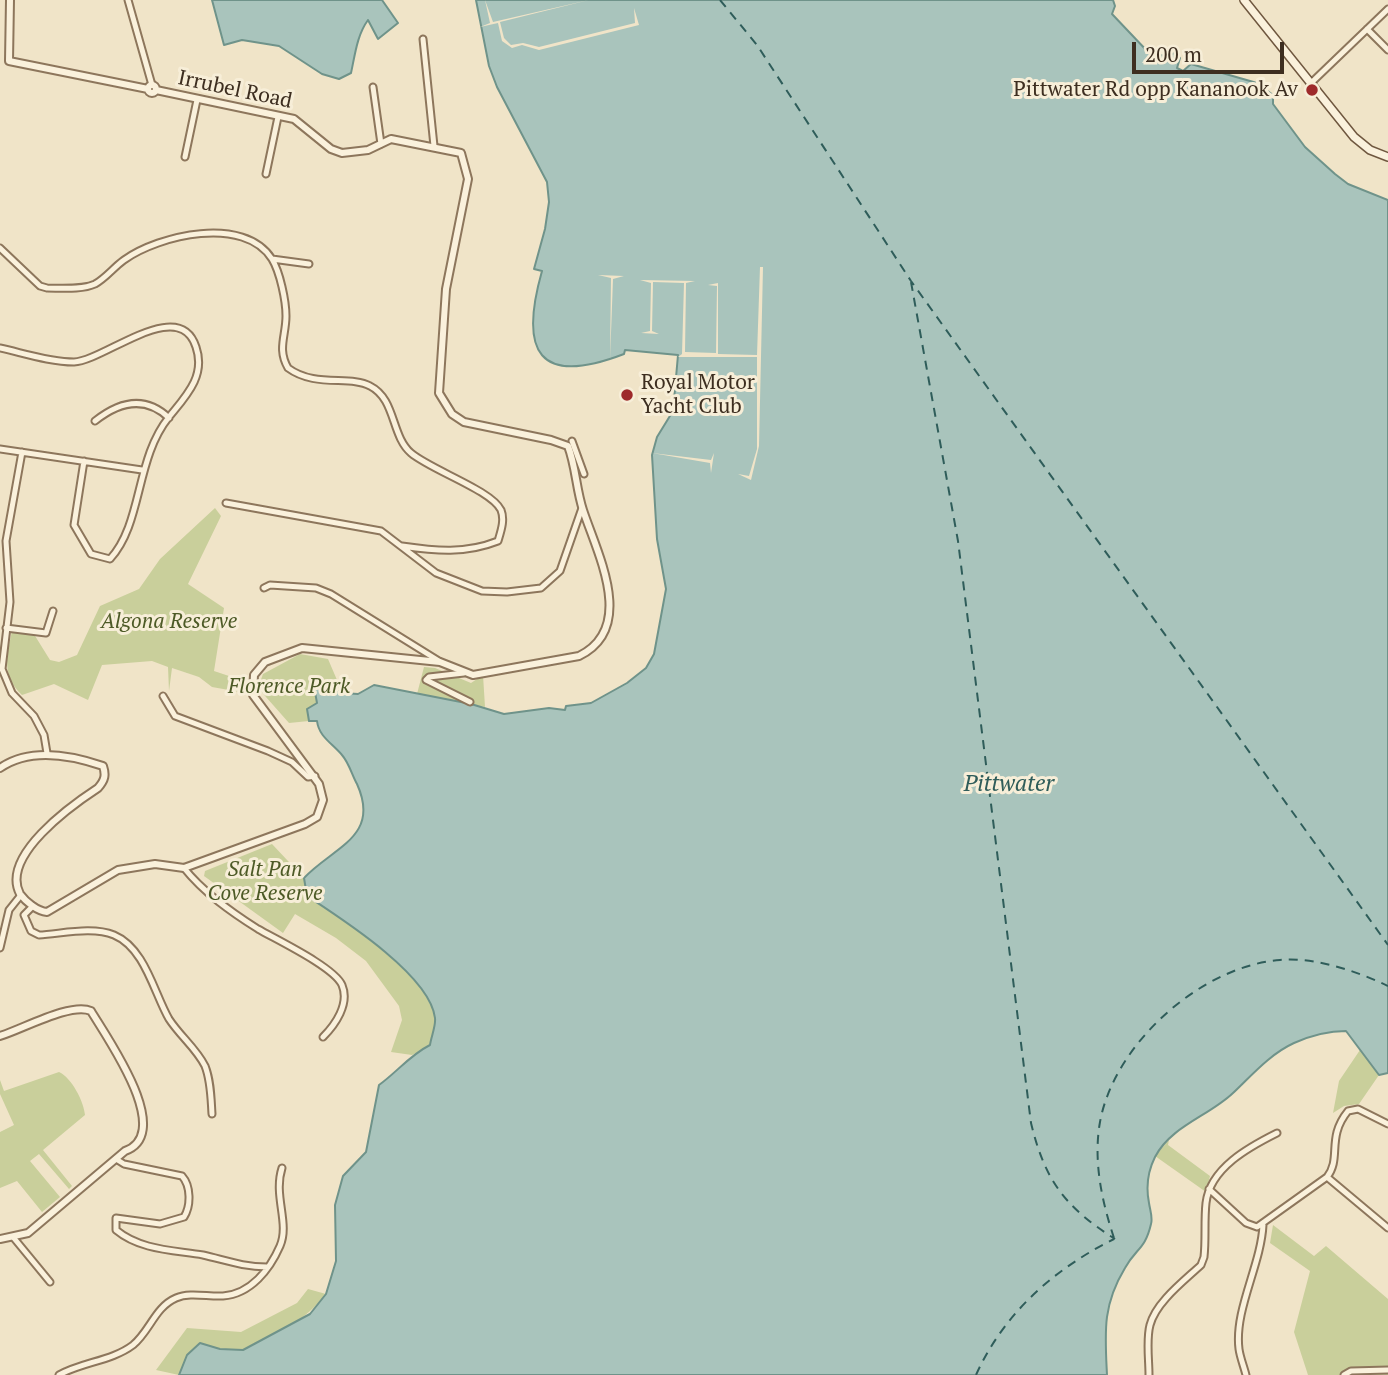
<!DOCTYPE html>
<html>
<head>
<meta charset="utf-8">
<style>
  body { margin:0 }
  #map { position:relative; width:1388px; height:1375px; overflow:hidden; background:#f0e4c8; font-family:"PT Serif",serif }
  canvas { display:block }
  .scale { position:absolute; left:1132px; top:42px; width:152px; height:32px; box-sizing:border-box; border:4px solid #3d2e20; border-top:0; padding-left:9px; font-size:21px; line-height:24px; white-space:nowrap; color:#3d2e20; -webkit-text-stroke:5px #f7eed8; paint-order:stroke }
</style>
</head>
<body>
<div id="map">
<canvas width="1388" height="1375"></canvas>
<div class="scale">200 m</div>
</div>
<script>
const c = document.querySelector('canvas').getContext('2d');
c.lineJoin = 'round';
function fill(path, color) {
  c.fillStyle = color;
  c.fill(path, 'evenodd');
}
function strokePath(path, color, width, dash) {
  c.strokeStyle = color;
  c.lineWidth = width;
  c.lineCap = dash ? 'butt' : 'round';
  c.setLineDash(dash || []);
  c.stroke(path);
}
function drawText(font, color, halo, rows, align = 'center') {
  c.font = font + ' "PT Serif",serif';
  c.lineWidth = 6;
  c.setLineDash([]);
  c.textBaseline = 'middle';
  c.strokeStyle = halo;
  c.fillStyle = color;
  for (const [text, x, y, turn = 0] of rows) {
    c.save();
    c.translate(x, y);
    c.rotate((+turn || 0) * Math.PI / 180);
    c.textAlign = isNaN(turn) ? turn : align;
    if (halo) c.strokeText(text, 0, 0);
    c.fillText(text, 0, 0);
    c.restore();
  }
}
fill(new Path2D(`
  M 215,508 L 221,516 L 188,584 L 224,608 L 214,671 L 244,681 L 240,692 L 212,687 L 199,677 L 172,668 L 169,691 L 168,667 L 152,661 L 102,665 L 88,700 L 54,684 L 22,695 C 1,675 7,656 12,631 L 32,631 L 50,660 L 59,662 L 77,655 L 100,606 L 139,589 L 160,559 Z
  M 300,654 L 328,659 L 340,687 L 337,689 L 321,684 L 313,686 L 317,703 L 307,709 L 309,721 L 289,723 L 258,688 L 263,674 Z
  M 424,667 L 435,668 L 471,683 L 483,675 L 485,707 L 417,694 Z
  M 272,844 L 304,878 L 307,896 C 341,919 431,976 435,1019 C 436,1027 431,1038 430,1046 L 412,1055 L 391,1052 L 402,1020 L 399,1006 L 366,961 L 336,938 L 295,914 L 283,933 L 204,876 L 205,871 Z
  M 1360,1050 L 1379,1075 L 1359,1104 L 1344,1106 L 1333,1113 L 1339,1081 Z
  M 59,1072 C 72,1078 84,1102 85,1115 L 43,1150 L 72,1186 L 69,1189 L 39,1154 L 30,1161 L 60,1197 L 42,1212 L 17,1181 L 0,1188 L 0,1132 L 14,1125 L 0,1094 L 0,1080 L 4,1091 Z
  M 1169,1140 L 1168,1145 L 1210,1176 L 1206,1192 L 1155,1156 Z
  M 1273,1225 L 1314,1256 L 1326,1246 L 1388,1299 L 1388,1375 L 1308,1375 L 1294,1332 L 1310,1271 L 1270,1243 Z
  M 308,1289 L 326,1294 C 310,1315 271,1344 244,1350 C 230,1353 213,1347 200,1343 L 188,1355 L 179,1375 L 156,1370 L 187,1328 L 241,1332 L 297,1303 Z`), '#c9cf9b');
const water = new Path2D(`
  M 212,0 L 382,0 L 398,23 L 378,39 L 368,20 C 357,35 355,55 351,73 L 339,79 L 322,74 L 279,46 L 242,40 L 224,45 Z
  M 476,0 L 1113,0 L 1115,6 L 1112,14 L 1149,53 L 1166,56 L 1175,53 L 1180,58 L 1177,68 L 1183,71 L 1191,64 L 1257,83 L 1273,95 L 1273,104 L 1305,147 L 1335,174 L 1348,184 L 1388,200 L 1388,1073 L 1379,1075 L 1346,1031 C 1327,1031 1312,1035 1294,1043 C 1270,1054 1252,1075 1233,1093 C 1209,1116 1171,1126 1155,1157 C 1148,1171 1146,1188 1149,1203 C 1150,1210 1153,1218 1151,1224 C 1145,1250 1136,1248 1125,1268 C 1102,1306 1105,1333 1107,1375 L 179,1375 L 187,1355 L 200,1343 L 220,1349 L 243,1350 L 310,1314 L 326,1294 L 336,1261 L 335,1205 L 343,1176 L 366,1152 L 379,1085 C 397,1072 410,1055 430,1045 C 431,1037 436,1026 435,1018 C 430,975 342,919 307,896 L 304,878 C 333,847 381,837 357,784 C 352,775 349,763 342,755 C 332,743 319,737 317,721 L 309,721 L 307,709 L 317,703 L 313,681 L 318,679 L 321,684 L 342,693 L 358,694 L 374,685 L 471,704 L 504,714 L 549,708 L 565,710 L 566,706 L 591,703 L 627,683 L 646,668 L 654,654 L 666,589 L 657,539 L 652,455 L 657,437 L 673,411 L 678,355 L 625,350 L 624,354 C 538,387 519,352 542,271 L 534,269 L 545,229 L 549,202 L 547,182 L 497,87 L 489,66 Z`);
fill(water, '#a9c4bc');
strokePath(water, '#6f938a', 2);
fill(new Path2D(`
  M 485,0 L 493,22 L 589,0 L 500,22 L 504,38 L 511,45 L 523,43 L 539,47 L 635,23 L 634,8 L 639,25 L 539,50 L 522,45 L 512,48 L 502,41 L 498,23 L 480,27 L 490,23 Z
  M 718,267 L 718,354 L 757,355 L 760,267 L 763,267 L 759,446 L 751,480 L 738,474 L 749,476 L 757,449 L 757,357 L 678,357 L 682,354 L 684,283 L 653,282 L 652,331 L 659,334 L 641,333 L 650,331 L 651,283 L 640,280 L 695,281 L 686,283 L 685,352 L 716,353 L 717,286 L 708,285 L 718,283 Z
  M 598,275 L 624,276 L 613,279 L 610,360 L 611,278 Z
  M 652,453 L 711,460 L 714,453 L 711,473 L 710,463 Z`), '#f0e4c8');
strokePath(new Path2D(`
  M 720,0 L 757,45 L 911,281 L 1388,945
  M 911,282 L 958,541 L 1031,1123 C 1045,1181 1065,1207 1115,1239
  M 1114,1238 C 1102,1202 1093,1161 1100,1122 C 1114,1044 1201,966 1280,960 C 1316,957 1356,971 1388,986
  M 976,1375 C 1004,1313 1054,1269 1114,1239`), '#2f5d5a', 2, [9, 7]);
const minor = new Path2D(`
  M 128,0 L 152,85
  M 1367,29 L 1388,50
  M 423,39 L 434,146
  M 1311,83 L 1388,9
  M 373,87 L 381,144
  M 185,157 L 197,100
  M 266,174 L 278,117
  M 0,248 L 40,286 L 47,288 C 61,288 82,290 95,284 C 106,278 114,267 124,260 C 159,235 244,215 272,259 C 280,272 286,301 286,316 C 286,336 277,349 288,368 C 315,388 350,375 370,386 C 396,399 391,436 411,453 C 431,470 491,490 501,510 C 505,520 501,531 498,541 C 465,554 436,551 402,546
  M 272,259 L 309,264
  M 0,348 C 23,353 50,362 74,362 C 104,361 179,295 196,347 C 206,376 186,396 169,417 C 135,459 143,523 110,559 L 91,554 L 74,525 L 84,461
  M 95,421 C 119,402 145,395 169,418
  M 572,441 L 584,474
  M 0,449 L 142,470
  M 22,452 L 6,541 L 10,602 L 2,669 L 12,693 L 34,716 L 44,735 L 47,753
  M 226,503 L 381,531 L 436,573 L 482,591 L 507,592 L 541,588 L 560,571 L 582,508
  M 264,588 L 270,585 L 316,588 L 331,594 L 439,661
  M 6,628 L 46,633 L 53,611
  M 464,673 L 429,677 L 426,680 L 470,702
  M 163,696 L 175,716 L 268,751 L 292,762 L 308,777 L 315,776
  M 184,868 C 204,893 231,912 258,929 C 277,940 334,967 342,985 C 350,1004 335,1025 323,1037
  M 33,906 L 24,915 L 31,931 L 39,935 C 61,934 92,926 114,935 C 145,948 154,993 169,1019 C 180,1036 196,1048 205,1066 C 211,1081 211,1099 212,1114
  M 0,948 L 9,910 L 21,895
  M 116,1159 L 124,1164 L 182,1176 C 191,1186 191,1206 184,1217 L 160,1224 L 116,1218 L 116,1230 C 140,1250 173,1250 203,1255 C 225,1260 243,1267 267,1267
  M 1327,1177 C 1342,1158 1326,1138 1348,1111 L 1358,1109 L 1388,1124
  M 1209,1189 L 1246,1223 L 1257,1227 L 1327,1177 L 1388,1228
  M 13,1237 L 50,1282
  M 59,1375 C 82,1362 112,1361 133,1345 C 150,1331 155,1307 176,1298 C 190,1292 208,1297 223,1296 C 251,1294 270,1269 280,1246 C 290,1223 273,1196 282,1168
  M 1149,1375 C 1149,1359 1146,1340 1150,1325 C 1156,1302 1184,1281 1201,1265 L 1204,1257 C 1206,1239 1204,1221 1206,1203 C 1210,1168 1249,1147 1277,1133
  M 1246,1375 C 1244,1367 1240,1357 1239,1349 C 1234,1310 1261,1265 1263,1225
  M 1344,1375 L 1351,1371 L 1388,1370`);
const tertiary = new Path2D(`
  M 10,0 L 9,61 L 148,89
  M148 89a4 4 0 1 1 8 0a4 4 0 1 1-8 0Z
  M 0,768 C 30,747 71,755 103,766 C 106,775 105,780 98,788 C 72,805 0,856 20,894 C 26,902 37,911 47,912 L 118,870 L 155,864 L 184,868 L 305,824 L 317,817 L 323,800 L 319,784 L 253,695 L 254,675 L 265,662 L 302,648 L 440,662 L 473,675 L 579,656 C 637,628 597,553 583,510 C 576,489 576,467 568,446 L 551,440 L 464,422 L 452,414 L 439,393 L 446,289 L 468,179 L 461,153 L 391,139 L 368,150 L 342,153 L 331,149 L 294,119 L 156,90
  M 0,1036 C 23,1029 71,1002 91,1011 C 107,1038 175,1133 125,1151 L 28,1233 L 0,1239`);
const secondary = new Path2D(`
  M 1244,0 L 1354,137 L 1370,150 L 1388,157`);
strokePath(minor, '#8d765c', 9);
strokePath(tertiary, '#8d765c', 10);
strokePath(secondary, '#6f573f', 10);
strokePath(minor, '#faf1dc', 5);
strokePath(tertiary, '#faf1dc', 6);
strokePath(secondary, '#faf1dc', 7);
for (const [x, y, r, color] of [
  [1312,90,7,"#9e2a2b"],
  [627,395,7,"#9e2a2b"]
]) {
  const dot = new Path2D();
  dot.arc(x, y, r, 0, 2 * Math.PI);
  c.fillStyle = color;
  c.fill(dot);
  strokePath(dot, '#f7eed8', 2.5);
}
drawText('21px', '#3d2e20', '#f7eed8', [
  ["Irrubel Road",235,90,12]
]);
drawText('21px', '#3d2e20', '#f7eed8', [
  ["Pittwater Rd opp Kananook Av",1298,90],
  ["Royal Motor",641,383,"left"],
  ["Yacht Club",641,407,"left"]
], 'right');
drawText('italic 21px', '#4d5a26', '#f7eed8', [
  ["Algona Reserve",169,622],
  ["Florence Park",289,687],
  ["Salt Pan",265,870],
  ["Cove Reserve",265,894]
]);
drawText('italic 23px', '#2f5d5a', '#f7eed8', [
  ["Pittwater",1009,784]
]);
</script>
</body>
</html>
